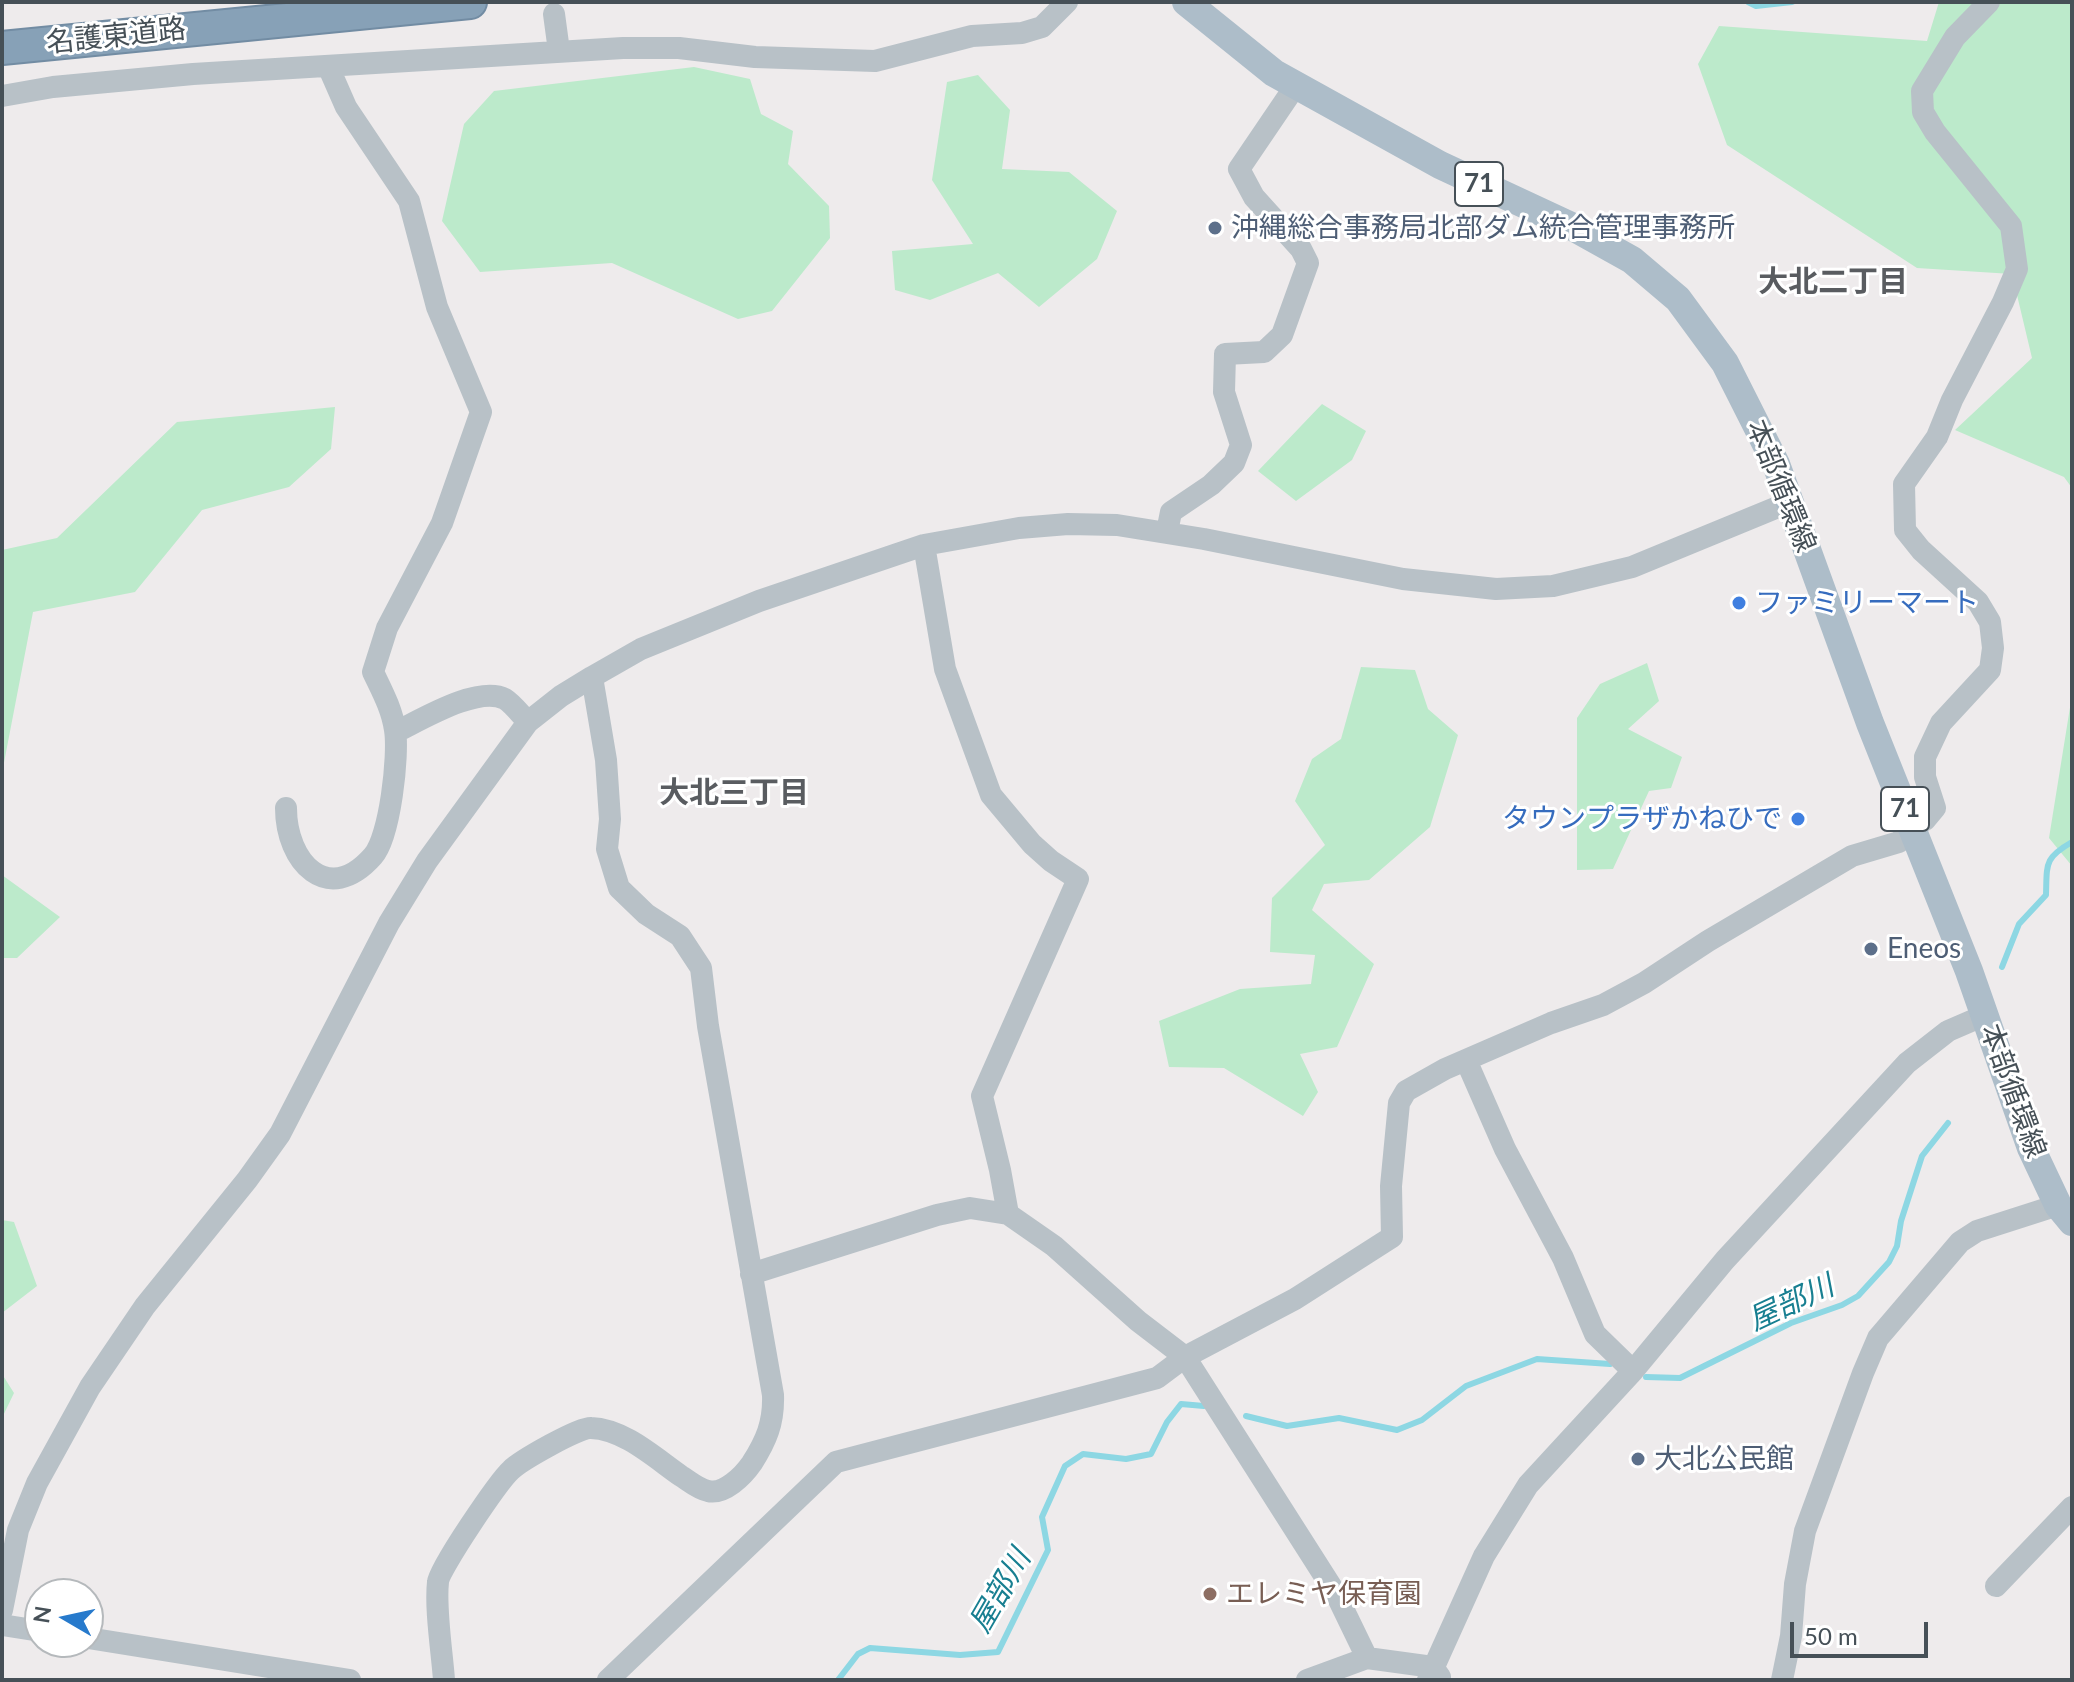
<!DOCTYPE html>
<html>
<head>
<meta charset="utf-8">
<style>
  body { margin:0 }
  #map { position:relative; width:2074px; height:1682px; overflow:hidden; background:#eeebec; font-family:Lato,sans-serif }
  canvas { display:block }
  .frame { position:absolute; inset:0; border:4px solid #465057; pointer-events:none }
  .north { position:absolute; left:24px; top:1578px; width:80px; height:80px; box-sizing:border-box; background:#fff; border:2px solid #b5b9bc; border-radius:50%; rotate:279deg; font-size:22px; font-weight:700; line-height:32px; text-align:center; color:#465057 }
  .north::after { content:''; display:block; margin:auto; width:28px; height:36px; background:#277acc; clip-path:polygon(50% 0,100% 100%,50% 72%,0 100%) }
  .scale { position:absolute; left:1790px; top:1622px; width:138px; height:36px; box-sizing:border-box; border:4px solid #465057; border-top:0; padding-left:10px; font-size:24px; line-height:28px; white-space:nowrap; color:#465057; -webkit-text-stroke:6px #fff; paint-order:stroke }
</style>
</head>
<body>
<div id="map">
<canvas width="2074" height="1682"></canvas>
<div class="frame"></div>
<div class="north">N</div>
<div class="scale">50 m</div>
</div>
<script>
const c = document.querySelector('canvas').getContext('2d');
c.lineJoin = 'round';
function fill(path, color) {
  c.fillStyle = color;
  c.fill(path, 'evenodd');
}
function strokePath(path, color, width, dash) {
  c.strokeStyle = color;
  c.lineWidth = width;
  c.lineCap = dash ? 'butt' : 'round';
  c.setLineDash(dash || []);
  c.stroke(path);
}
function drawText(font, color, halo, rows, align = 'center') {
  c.font = font + ' Lato,"Noto Sans JP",sans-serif';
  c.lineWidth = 6;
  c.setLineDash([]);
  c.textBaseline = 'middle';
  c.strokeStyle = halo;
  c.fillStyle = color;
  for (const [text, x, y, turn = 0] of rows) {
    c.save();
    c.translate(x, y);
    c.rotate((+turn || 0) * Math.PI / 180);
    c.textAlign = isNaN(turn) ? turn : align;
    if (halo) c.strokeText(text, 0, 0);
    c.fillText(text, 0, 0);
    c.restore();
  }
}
fill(new Path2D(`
  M 1939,2 L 2072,2 L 2072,488 L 2064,477 L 1955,430 L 2032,358 L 2012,274 L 1917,268 L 1727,145 L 1698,64 L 1719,26 L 1927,41 Z
  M 694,67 L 750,79 L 761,114 L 793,131 L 788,164 L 829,206 L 830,238 L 772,311 L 738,319 L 612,263 L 480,272 L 442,221 L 464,124 L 494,91 Z
  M 978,75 L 1010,110 L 1002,169 L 1069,172 L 1117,211 L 1097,259 L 1039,307 L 998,273 L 930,300 L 895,290 L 892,251 L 973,244 L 932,180 L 947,82 Z
  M 1322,404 L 1366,431 L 1352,460 L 1296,501 L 1258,471 Z
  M 335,407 L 331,449 L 289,487 L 202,510 L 135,592 L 33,612 L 2,773 L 2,550 L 57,538 L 177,422 Z
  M 1647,663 L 1659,701 L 1628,729 L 1682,757 L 1671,788 L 1649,791 L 1613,869 L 1577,870 L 1577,718 L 1600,684 Z
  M 1361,667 L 1415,670 L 1428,709 L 1458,735 L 1430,827 L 1369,880 L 1324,884 L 1312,910 L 1374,964 L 1337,1047 L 1300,1054 L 1318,1092 L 1303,1116 L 1224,1068 L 1169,1067 L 1159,1021 L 1240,989 L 1311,984 L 1315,955 L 1270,952 L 1272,898 L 1325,845 L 1295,801 L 1312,759 L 1341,739 Z
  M 2072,695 L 2072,866 L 2049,838 Z
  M 2,875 L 60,917 L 17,958 L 2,958 Z
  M 2,1220 L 14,1222 L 37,1286 L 2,1313 Z
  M 2,1374 L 14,1393 L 2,1418 Z`), '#bceacb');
strokePath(new Path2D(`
  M 1748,2 L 1756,6 L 1792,2
  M 2002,967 L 2019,924 L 2046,895 C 2047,864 2044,858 2072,842
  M 1646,1377 L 1680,1378 L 1791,1323 L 1842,1305 L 1858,1296 L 1889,1262 L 1897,1246 L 1901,1221 L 1922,1156 L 1948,1123
  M 1246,1416 L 1287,1426 L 1339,1418 L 1397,1430 L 1422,1420 L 1466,1386 L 1537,1359 L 1610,1364
  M 838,1680 L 858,1654 L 870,1648 L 960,1655 L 998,1652 L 1048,1550 L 1042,1517 L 1065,1466 L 1083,1454 L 1126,1459 L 1151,1454 L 1167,1422 L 1181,1404 L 1204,1406`), '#8dd7e3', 6);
const highway = new Path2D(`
  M 2,48 L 470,2`);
strokePath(highway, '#728ca3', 36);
strokePath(new Path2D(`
  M 554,14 L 559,51
  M 2,96 L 53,87 L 193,74 L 623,48 L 679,48 L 755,57 L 875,61 L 972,36 L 1022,33 L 1042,27 L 1067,2
  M 1167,532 L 1171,512 L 1211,485 L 1234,463 L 1241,445 L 1224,392 L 1225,354 L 1264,352 L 1282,335 L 1308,263 L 1301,249 L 1254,197 L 1239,169 L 1296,85
  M 924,545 L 945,669 L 991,795 L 1032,844 L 1051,861 L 1078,879 L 982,1096 L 1000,1170 L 1008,1214
  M 396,732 C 421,720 478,685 505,699 C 513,704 521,715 528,722
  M 286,808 C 286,862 328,907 373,856 C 390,837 399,755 395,730 C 392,709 382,691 373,672 L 387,628 L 442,523 L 481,412 L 437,307 L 409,201 L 346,107 L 328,66
  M 1466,1060 L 1505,1149 L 1563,1258 L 1595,1334 L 1633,1371
  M 751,1274 L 937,1215 L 970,1208 L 1008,1214 L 1054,1246 L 1138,1321 L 1185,1357 L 1336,1594 L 1367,1658
  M 1996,1586 L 2072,1507
  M 2,1610 L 18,1530 L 37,1483 L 90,1387 L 145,1306 L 247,1180 L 280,1134 L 389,923 L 427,861 L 528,722 L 561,696 L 592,677 L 641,649 L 759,601 L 924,545 L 1019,528 L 1068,524 L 1117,525 L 1204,539 L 1403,579 L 1496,589 L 1553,586 L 1632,567 L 1790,502
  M 2,1625 L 40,1631
  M 88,1638 L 350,1680
  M 444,1680 C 442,1652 435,1609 438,1582 C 439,1569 498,1482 511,1470 C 520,1461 579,1427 591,1428 C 624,1429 655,1458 681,1476 C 689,1481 698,1489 708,1491 C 724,1495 743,1476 752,1463 C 766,1441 774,1423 773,1395 L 708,1026 L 701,968 L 680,936 L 646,914 L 619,888 L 607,849 L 610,819 L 606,760 L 592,677
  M 608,1680 L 836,1462 L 1157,1378 L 1185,1357 L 1295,1299 L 1392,1237 L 1391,1186 L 1399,1103 L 1406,1091 L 1445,1069 L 1551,1023 L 1603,1005 L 1644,983 L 1708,941 L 1852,856 L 1899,842 L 1912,828 L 1925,820 L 1935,808 L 1925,777 L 1925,757 L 1941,723 L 1990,670 L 1993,648 L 1990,622 L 1978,602 L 1921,550 L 1905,530 L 1904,484 L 1937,437 L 1952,400 L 2003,302 L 2017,269 L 2011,226 L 1935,132 L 1923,112 L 1922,91 L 1955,37 L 1989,2
  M 1307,1680 L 1367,1658 L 1433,1667 L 1440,1677
  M 1428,1680 L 1484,1556 L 1528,1485 L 1633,1371 L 1725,1260 L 1907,1063 L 1948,1031 L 1985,1015
  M 1782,1680 L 1791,1636 L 1795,1584 L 1805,1531 L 1863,1373 L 1878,1338 L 1960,1242 L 1977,1231 L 2058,1205`), '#b8c1c7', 22);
strokePath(new Path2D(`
  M 1186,2 L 1274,73 L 1440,165 L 1571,226 L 1632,260 L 1678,299 L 1725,363 L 1776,464 L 1870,723 L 1969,971 L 2031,1148 L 2058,1205 L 2072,1222`), '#adbdc9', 28);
strokePath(highway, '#87a1b7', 32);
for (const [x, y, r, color] of [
  [1215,228,8,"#5c6f8a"],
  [1739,603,8,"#3f7fe0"],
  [1798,819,8,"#3f7fe0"],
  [1871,949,8,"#5c6f8a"],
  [1638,1459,8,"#5c6f8a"],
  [1210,1594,8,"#8d6e63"]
]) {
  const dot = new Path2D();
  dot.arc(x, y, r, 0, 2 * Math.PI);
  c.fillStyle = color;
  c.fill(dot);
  strokePath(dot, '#fff', 3);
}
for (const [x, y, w] of [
  [1479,184,48],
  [1905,809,48]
]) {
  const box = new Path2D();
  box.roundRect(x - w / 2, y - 22, w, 44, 6);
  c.fillStyle = '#fff';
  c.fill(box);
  strokePath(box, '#465057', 2);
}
drawText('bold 26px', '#465057', null, [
  ["71",1479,184],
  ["71",1905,809]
]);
drawText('28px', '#465057', '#fff', [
  ["名護東道路",116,36,-6],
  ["本部循環線",1781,486,68],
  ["本部循環線",2013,1091,70]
]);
drawText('28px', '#4e5e75', '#fff', [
  ["沖縄総合事務局北部ダム統合管理事務所",1231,228],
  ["Eneos",1887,949],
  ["大北公民館",1654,1459]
], 'left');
drawText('28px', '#366cbe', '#fff', [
  ["ファミリーマート",1755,603],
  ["タウンプラザかねひで",1782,819,"right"]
], 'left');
drawText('28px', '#785e54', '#fff', [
  ["エレミヤ保育園",1226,1594]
], 'left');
drawText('bold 30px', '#595c60', '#fff', [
  ["大北二丁目",1833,282],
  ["大北三丁目",734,793]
]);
drawText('italic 30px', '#187f91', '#fff', [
  ["屋部川",1791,1303,-25],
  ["屋部川",1000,1591,-60]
]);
</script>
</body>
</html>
